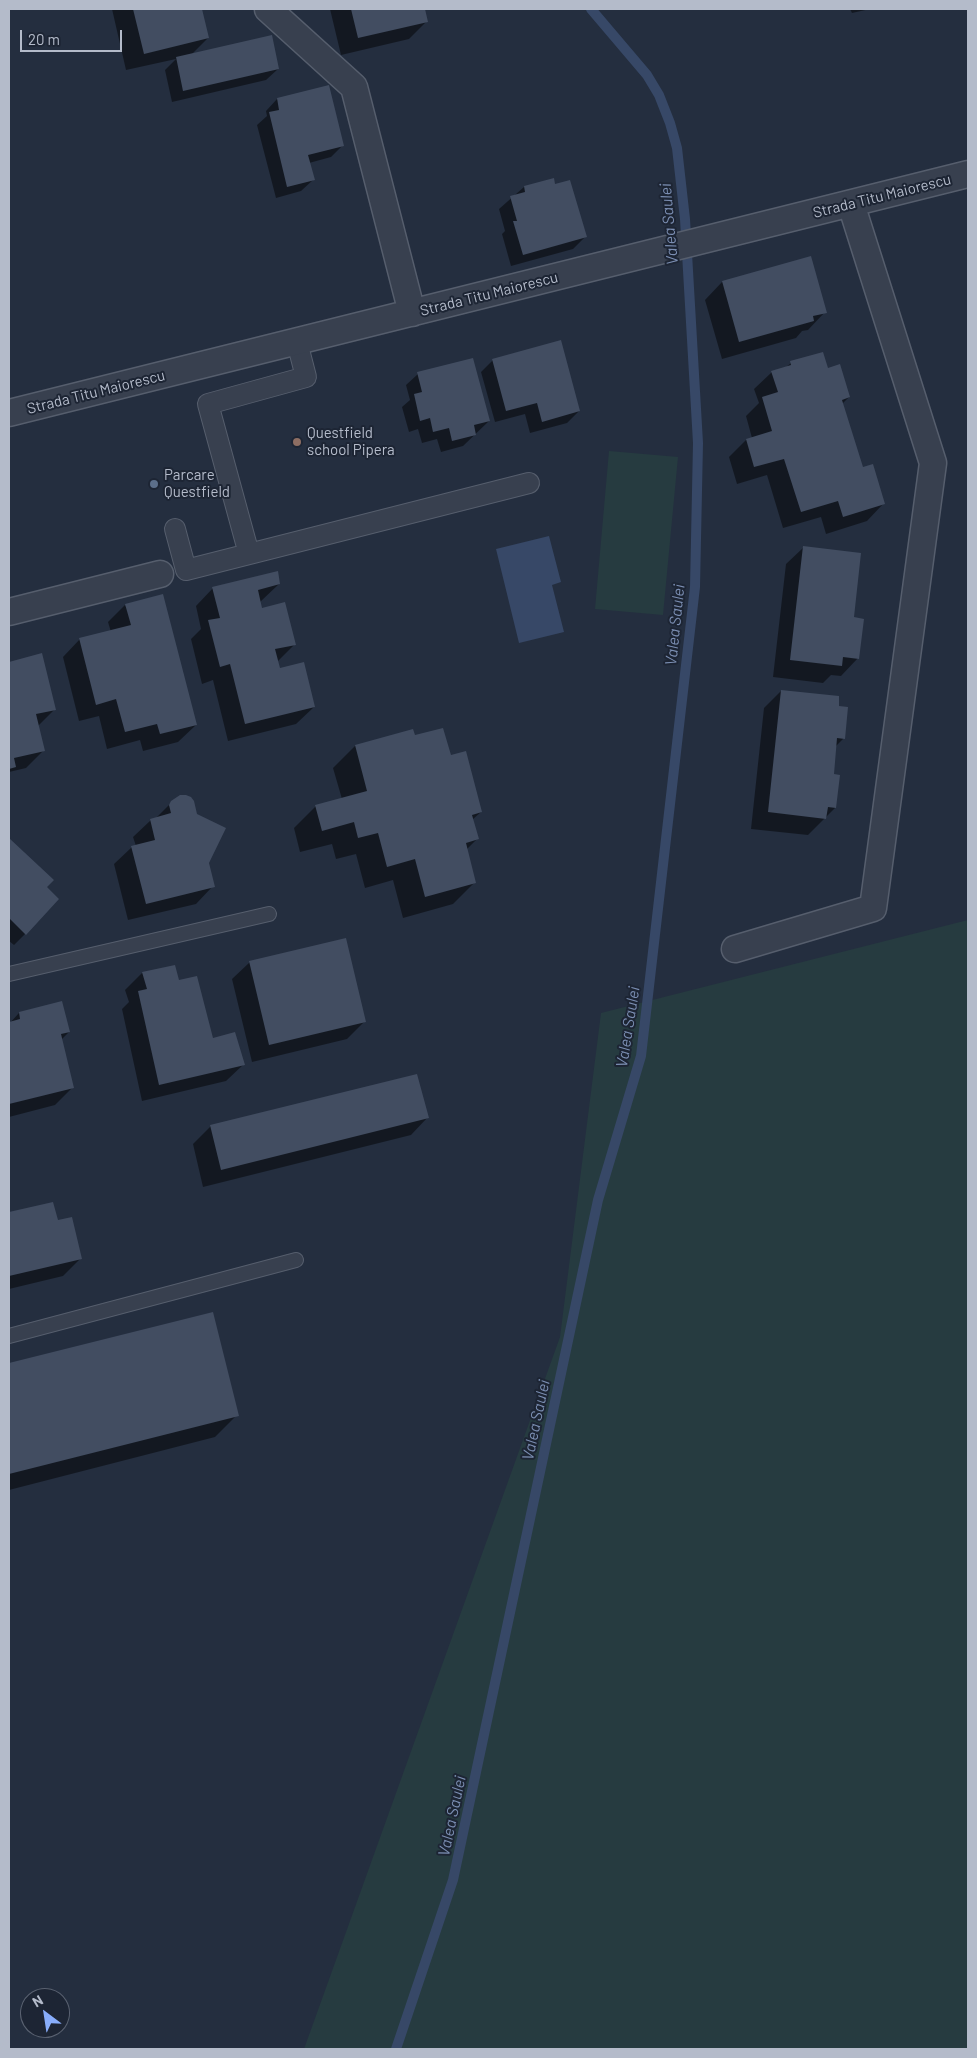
<!DOCTYPE html>
<html>
<head>
<meta charset="utf-8">
<style>
  body { margin:0 }
  #map { position:relative; width:977px; height:2058px; overflow:hidden; background:#242e3f; font-family:Barlow,sans-serif }
  canvas { display:block }
  .frame { position:absolute; inset:0; border:10px solid #b4bbca; pointer-events:none }
  .north { position:absolute; left:20px; top:1988px; width:50px; height:50px; box-sizing:border-box; background:#1d2534; border:1px solid #596170; border-radius:50%; rotate:329deg; font-size:14px; font-weight:700; line-height:20px; text-align:center; color:#b4bbca }
  .north::after { content:''; display:block; margin:auto; width:18px; height:22px; background:#88adfb; clip-path:polygon(50% 0,100% 100%,50% 72%,0 100%) }
  .scale { position:absolute; left:20px; top:30px; width:102px; height:22px; box-sizing:border-box; border:2px solid #b4bbca; border-top:0; padding-left:6px; font-size:15px; line-height:18px; white-space:nowrap; color:#b4bbca; -webkit-text-stroke:4px #1d2534; paint-order:stroke }
</style>
</head>
<body>
<div id="map">
<canvas width="977" height="2058"></canvas>
<div class="frame"></div>
<div class="north">N</div>
<div class="scale">20 m</div>
</div>
<script>
const c = document.querySelector('canvas').getContext('2d');
c.lineJoin = 'round';
function fill(path, color) {
  c.fillStyle = color;
  c.fill(path, 'evenodd');
}
function strokePath(path, color, width, dash) {
  c.strokeStyle = color;
  c.lineWidth = width;
  c.lineCap = dash ? 'butt' : 'round';
  c.setLineDash(dash || []);
  c.stroke(path);
}
function drawText(font, color, halo, rows, align = 'center') {
  c.font = font + ' Barlow,sans-serif';
  c.lineWidth = 4;
  c.setLineDash([]);
  c.textBaseline = 'middle';
  c.strokeStyle = halo;
  c.fillStyle = color;
  for (const [text, x, y, turn = 0] of rows) {
    c.save();
    c.translate(x, y);
    c.rotate((+turn || 0) * Math.PI / 180);
    c.textAlign = isNaN(turn) ? turn : align;
    if (halo) c.strokeText(text, 0, 0);
    c.fillText(text, 0, 0);
    c.restore();
  }
}
fill(new Path2D(`
  M 609,451 L 678,457 L 663,615 L 595,609 Z
  M 968,920 L 968,2049 L 304,2049 L 560,1337 L 601,1013 Z`), '#263b40');
fill(new Path2D(`
  M 549,536 L 561,582 L 552,585 L 564,632 L 519,643 L 496,549 Z`), '#374867');
fill(new Path2D(`
  M 112,9 L 201,9 L 208,38 L 191,55 L 278,69 L 266,80 L 172,102 L 165,70 L 176,59 L 126,70 Z
  M 330,9 L 424,9 L 427,21 L 409,39 L 341,55 Z
  M 850,9 L 870,9 L 852,13 Z
  M 277,99 L 343,145 L 331,157 L 309,163 L 313,180 L 301,191 L 276,198 L 257,125 L 267,116 L 266,111 Z
  M 555,186 L 585,237 L 573,249 L 511,266 L 502,234 L 505,231 L 499,209 L 524,187 Z
  M 722,282 L 825,312 L 808,330 L 802,331 L 796,338 L 722,359 L 705,300 Z
  M 493,360 L 579,411 L 567,423 L 530,433 L 525,414 L 495,422 L 481,372 Z
  M 791,363 L 827,369 L 849,397 L 842,404 L 862,469 L 884,503 L 867,521 L 826,534 L 821,517 L 783,528 L 767,475 L 737,484 L 729,457 L 746,440 L 752,438 L 746,416 L 759,403 L 754,389 L 772,372 L 785,368 Z
  M 418,374 L 489,421 L 463,446 L 441,452 L 437,439 L 422,443 L 418,429 L 409,432 L 402,407 L 410,400 L 406,385 Z
  M 804,547 L 852,618 L 858,658 L 841,676 L 831,675 L 823,683 L 773,677 L 786,564 Z
  M 279,584 L 260,602 L 261,609 L 294,645 L 277,662 L 279,669 L 314,707 L 296,724 L 228,741 L 213,680 L 202,684 L 191,639 L 201,629 L 196,606 L 213,588 Z
  M 125,605 L 196,725 L 178,742 L 143,751 L 140,740 L 107,749 L 99,716 L 79,721 L 63,657 L 80,639 L 111,632 L 108,622 Z
  M 41,655 L 55,709 L 38,726 L 44,750 L 26,768 L 9,772 L 9,663 Z
  M 781,691 L 837,707 L 843,739 L 835,747 L 832,775 L 835,808 L 808,835 L 751,829 L 764,708 Z
  M 414,737 L 450,757 L 481,812 L 472,820 L 477,839 L 466,850 L 475,882 L 453,904 L 403,918 L 393,880 L 365,888 L 356,854 L 336,859 L 332,844 L 300,852 L 294,828 L 316,806 L 342,799 L 333,768 L 355,746 Z
  M 175,799 L 213,886 L 196,904 L 128,920 L 114,864 L 132,847 L 136,846 L 133,837 L 151,820 L 156,818 Z
  M 9,840 L 52,880 L 45,887 L 25,934 L 14,945 L 9,941 Z
  M 250,962 L 364,1022 L 347,1039 L 252,1062 L 232,979 Z
  M 142,973 L 178,982 L 212,1039 L 244,1064 L 226,1081 L 142,1101 L 122,1009 L 129,1002 L 125,990 Z
  M 19,1013 L 69,1032 L 61,1040 L 72,1088 L 55,1105 L 9,1117 L 9,1024 Z
  M 428,1117 L 411,1135 L 203,1187 L 193,1144 L 211,1126 Z
  M 52,1203 L 57,1222 L 80,1259 L 63,1276 L 9,1289 L 9,1213 Z
  M 212,1313 L 237,1415 L 215,1437 L 9,1490 L 9,1365 Z`), '#0007');
strokePath(new Path2D(`
  M 396,2049 L 453,1880 L 598,1200 L 641,1056 L 695,587 L 698,443 L 685,219 L 677,148 L 670,123 L 659,95 L 647,75 L 591,9`), '#374867', 10);
fill(new Path2D(`
  M 133,9 L 202,9 L 209,38 L 144,54 Z
  M 351,9 L 425,9 L 428,22 L 358,38 Z
  M 272,35 L 279,69 L 183,91 L 176,57 Z
  M 329,85 L 344,146 L 308,155 L 315,180 L 287,187 L 269,112 L 279,110 L 277,98 Z
  M 554,178 L 555,184 L 570,180 L 587,237 L 523,255 L 513,221 L 517,221 L 510,196 L 525,192 L 524,186 Z
  M 811,256 L 827,313 L 813,316 L 814,321 L 739,342 L 722,281 Z
  M 561,340 L 580,411 L 542,422 L 537,403 L 506,411 L 492,359 Z
  M 823,352 L 828,368 L 840,364 L 850,397 L 842,400 L 863,467 L 873,464 L 885,504 L 843,517 L 838,501 L 801,512 L 784,459 L 754,467 L 746,439 L 772,431 L 762,397 L 778,392 L 771,371 L 791,365 L 790,361 Z
  M 473,358 L 490,421 L 474,425 L 476,435 L 452,441 L 449,428 L 433,432 L 430,418 L 420,421 L 414,394 L 422,392 L 417,372 Z
  M 803,546 L 861,553 L 854,617 L 864,619 L 859,659 L 843,657 L 842,666 L 790,660 Z
  M 278,571 L 280,584 L 258,590 L 262,608 L 285,602 L 296,645 L 275,649 L 280,668 L 304,662 L 315,707 L 245,724 L 230,664 L 220,667 L 208,620 L 220,618 L 212,587 Z
  M 163,594 L 197,725 L 160,734 L 157,724 L 125,732 L 116,699 L 96,705 L 79,638 L 131,625 L 125,604 Z
  M 42,653 L 56,710 L 36,714 L 45,751 L 14,758 L 16,767 L 9,769 L 9,662 Z
  M 781,690 L 839,696 L 839,706 L 848,707 L 845,739 L 837,738 L 834,774 L 840,775 L 836,808 L 828,807 L 826,819 L 768,812 Z
  M 443,728 L 451,755 L 466,751 L 482,812 L 472,815 L 479,839 L 466,843 L 476,883 L 425,897 L 415,859 L 387,867 L 378,833 L 358,838 L 354,822 L 322,831 L 315,805 L 367,791 L 355,745 L 413,729 L 415,735 Z
  M 180,795 L 186,795 L 191,797 L 194,801 L 197,814 L 226,828 L 209,863 L 215,887 L 146,904 L 131,846 L 155,840 L 150,819 L 171,813 L 169,805 L 171,801 Z
  M 9,838 L 54,880 L 47,887 L 59,899 L 26,935 L 9,918 Z
  M 346,938 L 366,1022 L 269,1045 L 249,961 Z
  M 175,965 L 179,980 L 197,976 L 213,1038 L 235,1032 L 245,1065 L 159,1085 L 138,991 L 147,989 L 142,972 Z
  M 62,1001 L 70,1032 L 61,1034 L 74,1088 L 9,1104 L 9,1022 L 20,1019 L 19,1012 Z
  M 417,1074 L 429,1118 L 221,1170 L 210,1125 Z
  M 53,1202 L 58,1220 L 72,1217 L 82,1259 L 9,1276 L 9,1212 Z
  M 213,1312 L 239,1416 L 9,1474 L 9,1363 Z`), '#424d61');
const service = new Path2D(`
  M 9,974 L 269,914
  M 9,1336 L 296,1260`);
const pedestrian = new Path2D(`
  M 175,529 L 186,570 L 529,483
  M 249,554 L 208,404 L 306,377 L 297,342`);
const minor = new Path2D(`
  M 268,9 L 354,87 L 412,313
  M 9,413 L 968,174
  M 9,612 L 160,574
  M 735,949 L 873,908 L 933,463 L 851,204`);
strokePath(service, '#565e6d', 16);
strokePath(pedestrian, '#565e6d', 22);
strokePath(minor, '#565e6d', 29);
strokePath(service, '#38404f', 14);
strokePath(pedestrian, '#38404f', 20);
strokePath(minor, '#38404f', 26);
for (const [x, y, r, color] of [
  [297,442,5,"#8d6e63"],
  [154,484,5,"#5c6f8a"]
]) {
  const dot = new Path2D();
  dot.arc(x, y, r, 0, 2 * Math.PI);
  c.fillStyle = color;
  c.fill(dot);
  strokePath(dot, '#1d2534', 2);
}
drawText('15px', '#b4bbca', '#1d2534', [
  ["Strada Titu Maiorescu",882,196,-14],
  ["Strada Titu Maiorescu",489,294,-14],
  ["Strada Titu Maiorescu",96,392,-14]
]);
drawText('15px', '#b4bbca', '#1d2534', [
  ["Questfield",307,433],
  ["school Pipera",307,450],
  ["Parcare",164,475],
  ["Questfield",164,492]
], 'left');
drawText('italic 16px', '#7b8eb2', '#1d2534', [
  ["Valea Saulei",669,224,-95],
  ["Valea Saulei",675,625,-84],
  ["Valea Saulei",628,1027,-81],
  ["Valea Saulei",536,1420,-78],
  ["Valea Saulei",452,1816,-78]
]);
</script>
</body>
</html>
